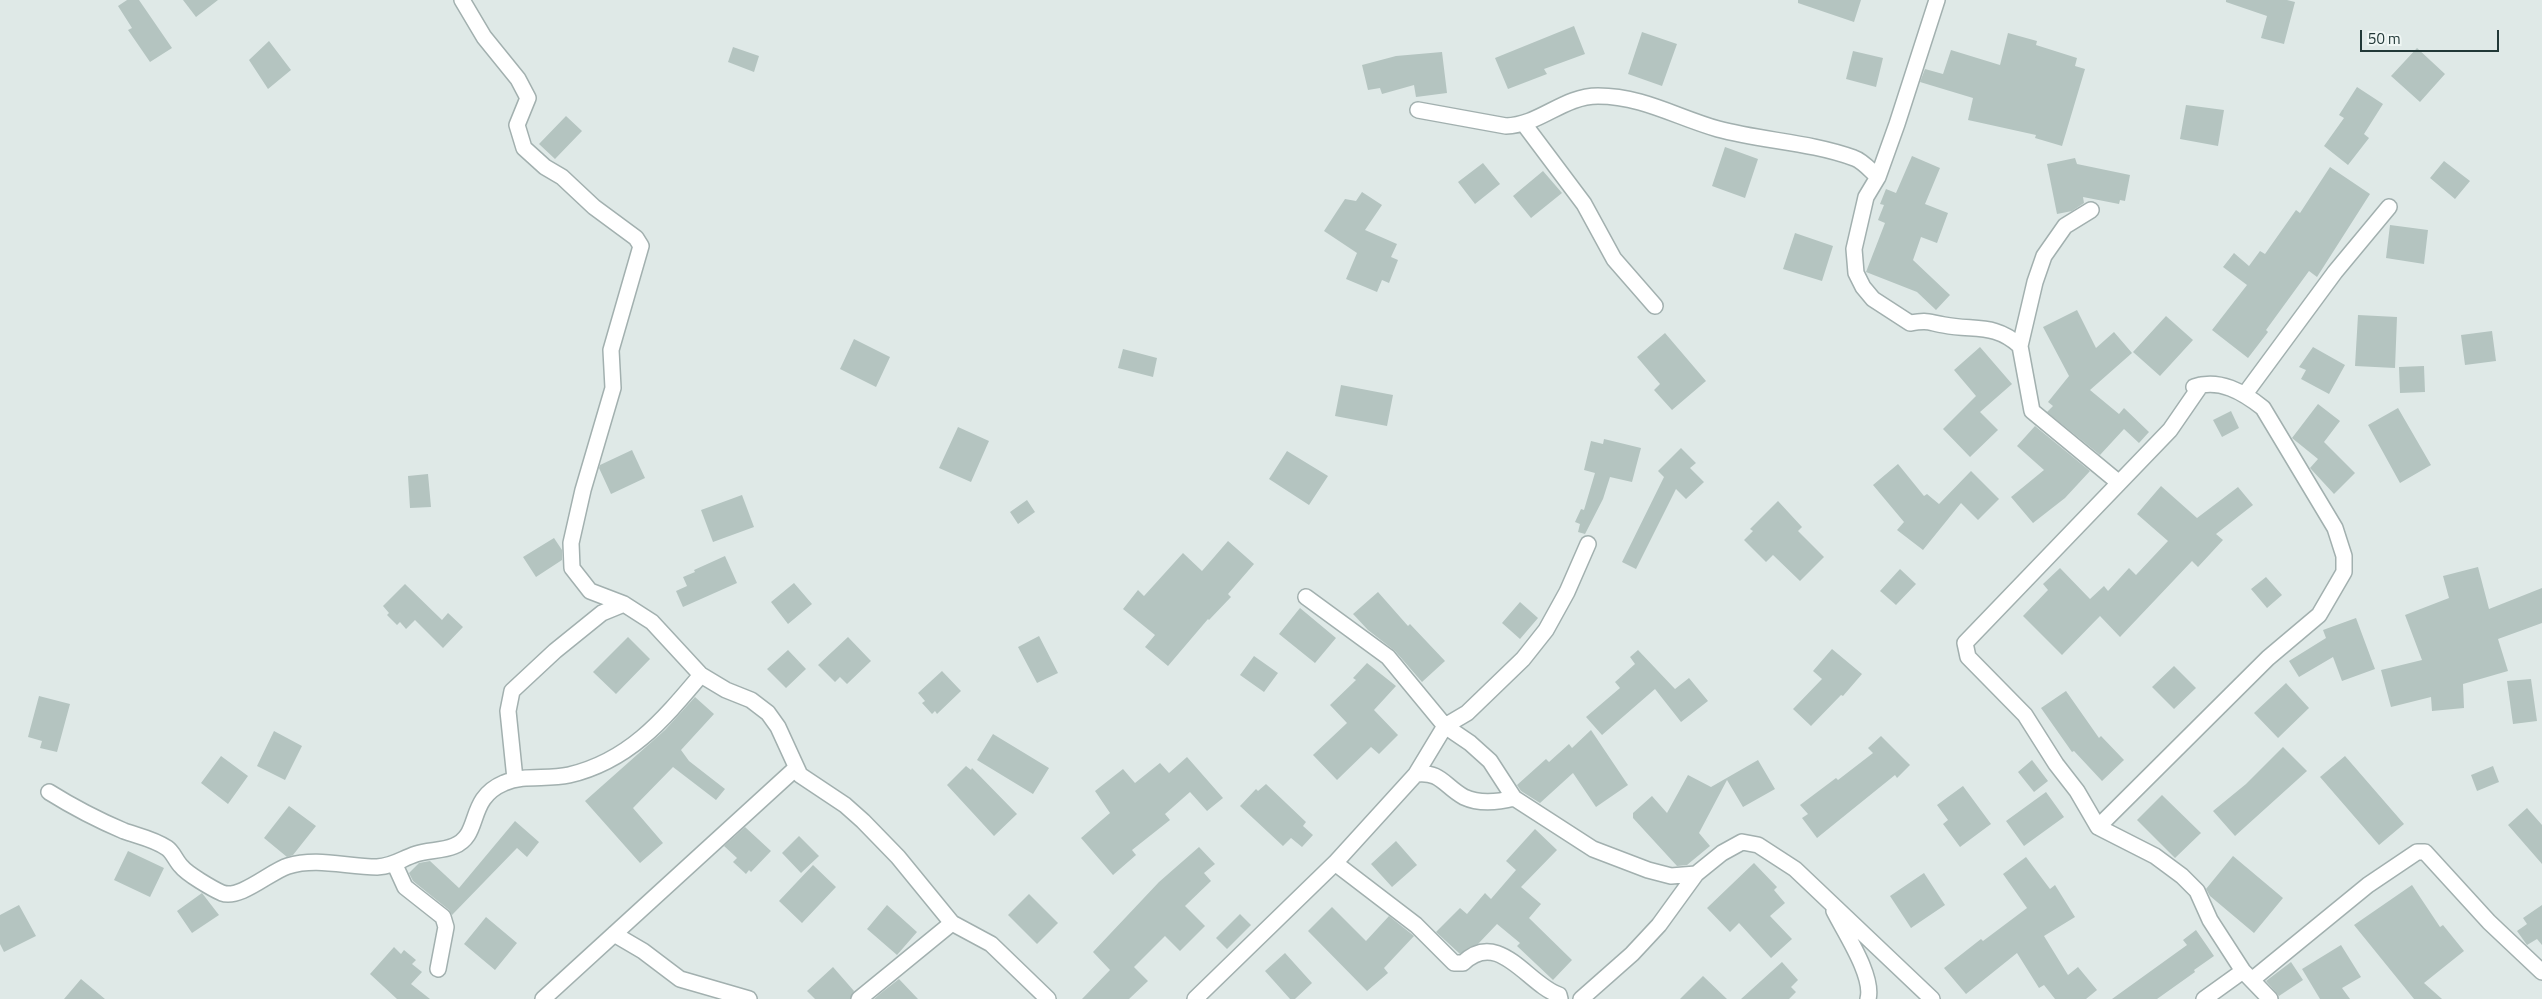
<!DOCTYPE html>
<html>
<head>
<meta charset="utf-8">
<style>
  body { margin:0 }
  #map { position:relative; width:2542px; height:999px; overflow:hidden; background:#dfe9e7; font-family:"Titillium Web",sans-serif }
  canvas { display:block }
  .scale { position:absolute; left:2360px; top:30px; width:139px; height:22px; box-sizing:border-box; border:2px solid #213837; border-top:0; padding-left:6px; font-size:15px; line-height:18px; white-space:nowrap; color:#213837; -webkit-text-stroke:4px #eff6f4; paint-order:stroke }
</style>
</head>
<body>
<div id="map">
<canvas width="2542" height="999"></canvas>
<div class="scale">50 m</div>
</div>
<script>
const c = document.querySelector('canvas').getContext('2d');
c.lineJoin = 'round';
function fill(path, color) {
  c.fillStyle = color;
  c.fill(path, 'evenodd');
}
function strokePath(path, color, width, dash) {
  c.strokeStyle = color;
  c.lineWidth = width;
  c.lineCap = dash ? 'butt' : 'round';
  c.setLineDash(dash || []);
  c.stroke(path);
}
fill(new Path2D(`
  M 127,0 L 139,0 L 172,48 L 150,62 L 128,30 L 132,28 L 118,6 Z
  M 183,0 L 218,0 L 196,17 Z
  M 1798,0 L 1861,0 L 1854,22 L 1798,3 Z
  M 2226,0 L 2287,0 L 2295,2 L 2284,44 L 2261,38 L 2267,16 L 2226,2 Z
  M 1574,26 L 1585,54 L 1544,69 L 1547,74 L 1508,89 L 1495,58 Z
  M 1642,32 L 1677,44 L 1662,86 L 1628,74 Z
  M 2008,33 L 2037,41 L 2036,45 L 2077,58 L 2075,66 L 2085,69 L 2062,146 L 2035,138 L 2036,135 L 1968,120 L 1973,98 L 1920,82 L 1925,69 L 1943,74 L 1951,50 L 2000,65 Z
  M 269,41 L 291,70 L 268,89 L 249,60 Z
  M 733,47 L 759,56 L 754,72 L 728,62 Z
  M 2417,48 L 2445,74 L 2420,102 L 2391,76 Z
  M 1853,51 L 1883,58 L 1876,87 L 1846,79 Z
  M 1442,52 L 1447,93 L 1416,97 L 1414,85 L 1382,94 L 1380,88 L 1368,90 L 1362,65 L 1396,56 Z
  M 2357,87 L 2383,104 L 2364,134 L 2369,138 L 2348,165 L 2324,146 L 2344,118 L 2339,115 Z
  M 2186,105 L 2224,110 L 2218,146 L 2180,139 Z
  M 566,116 L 582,131 L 555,159 L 539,144 Z
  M 1725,147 L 1758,159 L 1745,198 L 1712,186 Z
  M 1912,156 L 1940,168 L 1925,204 L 1948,213 L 1937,243 L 1921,237 L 1913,260 L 1950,295 L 1936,310 L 1917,292 L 1866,272 L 1885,223 L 1878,220 L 1884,205 L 1880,204 L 1886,189 L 1896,193 Z
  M 2075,158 L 2077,164 L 2130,175 L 2125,201 L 2120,200 L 2119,204 L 2083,197 L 2084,203 L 2072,211 L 2057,214 L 2047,164 Z
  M 2444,161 L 2470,181 L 2455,199 L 2430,178 Z
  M 1483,163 L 1500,184 L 1475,204 L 1458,182 Z
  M 2330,167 L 2370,194 L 2317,277 L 2309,271 L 2266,330 L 2268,332 L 2248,358 L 2212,330 L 2247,285 L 2223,267 L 2234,253 L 2249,266 L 2260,251 L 2265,254 L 2296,210 L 2300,213 Z
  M 1543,171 L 1562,193 L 1531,218 L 1513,196 Z
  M 1362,192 L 1382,205 L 1365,230 L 1397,244 L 1391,257 L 1398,260 L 1389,283 L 1382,280 L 1377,292 L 1346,279 L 1357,253 L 1324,231 L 1345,199 L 1356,201 Z
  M 2390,225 L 2428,230 L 2424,264 L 2386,258 Z
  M 1795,233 L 1833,246 L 1822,281 L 1783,269 Z
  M 2077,310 L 2096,348 L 2114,332 L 2132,353 L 2090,390 L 2119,414 L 2124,408 L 2149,432 L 2139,443 L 2124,429 L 2100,455 L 2047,412 L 2053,406 L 2048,402 L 2069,376 L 2043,327 Z
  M 2358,315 L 2397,317 L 2395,368 L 2355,366 Z
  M 2166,316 L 2193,340 L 2160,376 L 2133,352 Z
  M 2492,331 L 2496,361 L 2465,365 L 2461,335 Z
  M 1665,333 L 1706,381 L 1672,410 L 1654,390 L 1660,384 L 1637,357 Z
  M 854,339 L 890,357 L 876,387 L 840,369 Z
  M 1980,347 L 2012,384 L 1980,412 L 1998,430 L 1970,457 L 1943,429 L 1976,396 L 1954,370 Z
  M 2313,347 L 2345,365 L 2329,394 L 2301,379 L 2306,370 L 2299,367 Z
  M 1123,349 L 1157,358 L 1153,377 L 1118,368 Z
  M 2424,366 L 2425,392 L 2400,393 L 2399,367 Z
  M 1341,385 L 1393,395 L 1387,426 L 1335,416 Z
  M 2318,404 L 2340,421 L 2324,442 L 2355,473 L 2334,494 L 2310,468 L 2318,459 L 2292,438 Z
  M 2398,408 L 2431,465 L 2400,483 L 2368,425 Z
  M 2231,411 L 2239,428 L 2222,437 L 2213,420 Z
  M 2035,426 L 2090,471 L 2065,498 L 2033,523 L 2011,497 L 2044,470 L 2017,446 Z
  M 958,427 L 989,441 L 971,482 L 939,468 Z
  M 1604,439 L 1641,448 L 1632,482 L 1610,477 L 1603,499 L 1585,534 L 1578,532 L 1580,524 L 1575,522 L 1581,509 L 1584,510 L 1595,473 L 1584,470 L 1591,441 L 1603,444 Z
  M 1681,448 L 1696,463 L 1690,468 L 1704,482 L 1686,499 L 1676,489 L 1636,569 L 1622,562 L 1664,477 L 1658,471 Z
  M 632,450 L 645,478 L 611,494 L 599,468 L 600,465 Z
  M 1287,451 L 1328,476 L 1309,505 L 1269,479 Z
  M 1898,464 L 1924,496 L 1927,494 L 1939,504 L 1971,471 L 1999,499 L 1978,520 L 1961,503 L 1923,550 L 1897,530 L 1904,522 L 1873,485 Z
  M 428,474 L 431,507 L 410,508 L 408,476 Z
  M 2161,486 L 2197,518 L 2238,487 L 2253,505 L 2216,534 L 2223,540 L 2198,567 L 2192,561 L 2120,637 L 2100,616 L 2062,655 L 2023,616 L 2048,590 L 2043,584 L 2060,568 L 2090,599 L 2104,586 L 2108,591 L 2129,568 L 2136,575 L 2168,541 L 2137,514 Z
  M 742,495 L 754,527 L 713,542 L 701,510 Z
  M 1027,500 L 1035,512 L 1018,524 L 1010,512 Z
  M 1778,501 L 1802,527 L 1798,531 L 1824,557 L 1800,581 L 1773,555 L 1766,562 L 1744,540 L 1753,531 L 1750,529 Z
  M 554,538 L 562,550 L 562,560 L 536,577 L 523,557 Z
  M 1228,541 L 1254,564 L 1228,594 L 1231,597 L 1209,620 L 1208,619 L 1168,666 L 1145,647 L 1155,635 L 1123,609 L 1138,590 L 1144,596 L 1183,553 L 1202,571 Z
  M 725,556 L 737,583 L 683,607 L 676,591 L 687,586 L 683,577 L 695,572 L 694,570 Z
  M 2478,567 L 2489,609 L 2542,588 L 2542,623 L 2498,639 L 2508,671 L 2463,684 L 2464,708 L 2432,711 L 2431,697 L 2391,707 L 2381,670 L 2422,660 L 2405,615 L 2449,598 L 2443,576 Z
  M 1900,569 L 1916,584 L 1896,605 L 1880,591 Z
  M 2266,577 L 2282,595 L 2267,608 L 2251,589 Z
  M 794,583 L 812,604 L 788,624 L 771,602 Z
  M 405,584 L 442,620 L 448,613 L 463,627 L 443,648 L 415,620 L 406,629 L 400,622 L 397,625 L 387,615 L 389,613 L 383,606 Z
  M 1378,592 L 1408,626 L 1410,624 L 1445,661 L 1422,682 L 1395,651 L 1368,630 L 1353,614 Z
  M 1520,602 L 1538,618 L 1520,639 L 1502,623 Z
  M 1300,608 L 1336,638 L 1315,663 L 1279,634 Z
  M 2356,618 L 2375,669 L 2342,681 L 2333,657 L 2299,677 L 2289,661 L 2326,638 L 2323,630 Z
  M 1039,636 L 1058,673 L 1037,683 L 1018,647 Z
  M 628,637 L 650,659 L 616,694 L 593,672 Z
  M 848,637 L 871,661 L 847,684 L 840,677 L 835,682 L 818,665 Z
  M 1832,649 L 1862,674 L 1843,696 L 1841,695 L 1811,726 L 1793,709 L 1822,679 L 1813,671 Z
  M 788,650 L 806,669 L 786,688 L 767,669 Z
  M 1638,650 L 1675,689 L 1689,678 L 1708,701 L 1681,722 L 1655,689 L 1602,735 L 1586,717 L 1620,688 L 1615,682 L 1635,664 L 1630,657 Z
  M 1254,656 L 1278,673 L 1264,692 L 1240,675 Z
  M 1367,663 L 1396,686 L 1374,710 L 1398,735 L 1379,754 L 1371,747 L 1337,780 L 1313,755 L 1347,723 L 1330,705 L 1356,680 L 1353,678 Z
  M 2174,666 L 2196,688 L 2174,709 L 2152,687 Z
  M 942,671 L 961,691 L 937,714 L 935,711 L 932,714 L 922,703 L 925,701 L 918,693 Z
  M 2531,679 L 2537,721 L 2513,724 L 2507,681 Z
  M 2286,683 L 2309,708 L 2278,738 L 2254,713 Z
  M 2066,691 L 2099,738 L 2101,736 L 2124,760 L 2102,781 L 2074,751 L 2072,752 L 2041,708 Z
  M 39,696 L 70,704 L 57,752 L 40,748 L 42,741 L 28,737 Z
  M 695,697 L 714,714 L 681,750 L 689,761 L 725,789 L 716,800 L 673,767 L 633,808 L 663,843 L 640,863 L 585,801 L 665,730 Z
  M 1591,730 L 1628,785 L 1596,807 L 1573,773 L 1540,803 L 1521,791 L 1517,785 L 1546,759 L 1549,762 L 1569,744 L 1572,748 Z
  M 274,731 L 302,746 L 285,780 L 257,766 Z
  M 993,734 L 1049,768 L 1033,794 L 977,760 Z
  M 1881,736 L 1910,765 L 1897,778 L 1895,775 L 1817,838 L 1802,818 L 1808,814 L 1800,805 L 1836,778 L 1838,780 L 1873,753 L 1868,748 Z
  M 2283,747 L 2307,771 L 2235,836 L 2213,811 L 2246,784 Z
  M 221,756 L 248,776 L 228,804 L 201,783 Z
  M 2345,756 L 2404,824 L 2379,845 L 2320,777 Z
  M 1187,757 L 1223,798 L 1207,811 L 1190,792 L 1165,814 L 1170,820 L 1132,850 L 1136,855 L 1113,875 L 1081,838 L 1110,813 L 1095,791 L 1123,769 L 1135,783 L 1160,763 L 1169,773 Z
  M 1758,760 L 1775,789 L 1743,807 L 1727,780 L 1699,833 L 1710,846 L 1687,865 L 1677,866 L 1633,818 L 1633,813 L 1652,796 L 1667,813 L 1688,775 L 1711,787 Z
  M 2032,760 L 2048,781 L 2034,792 L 2018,772 Z
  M 966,766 L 971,770 L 972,768 L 1017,814 L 994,836 L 947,785 Z
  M 2493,766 L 2499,782 L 2477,791 L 2471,775 Z
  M 1266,784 L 1306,822 L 1303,826 L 1313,835 L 1302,847 L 1291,838 L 1283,846 L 1240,806 L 1256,789 L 1258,791 Z
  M 1963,786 L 1991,824 L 1960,847 L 1943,824 L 1948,820 L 1937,805 Z
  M 2046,792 L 2064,817 L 2024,846 L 2006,821 Z
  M 2162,795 L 2201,833 L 2175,858 L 2137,820 Z
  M 289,806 L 316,826 L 293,855 L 287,857 L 264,838 Z
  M 2527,808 L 2542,825 L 2542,864 L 2508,825 Z
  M 515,821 L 539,842 L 527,857 L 517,848 L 452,915 L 449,910 L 413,881 L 409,873 L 419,863 L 430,861 L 459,888 Z
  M 745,827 L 771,851 L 751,872 L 749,870 L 746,874 L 733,862 L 737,858 L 724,846 Z
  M 1535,829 L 1557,850 L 1521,887 L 1541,904 L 1529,918 L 1572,960 L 1553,980 L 1517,946 L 1520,943 L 1497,924 L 1478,944 L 1460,954 L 1436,932 L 1460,908 L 1467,914 L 1485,893 L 1491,899 L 1516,870 L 1506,861 Z
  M 799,836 L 819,856 L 801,873 L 782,853 Z
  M 1396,841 L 1417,865 L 1392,887 L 1371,864 Z
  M 1199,847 L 1215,864 L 1204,873 L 1211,881 L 1185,906 L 1205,926 L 1180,951 L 1165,936 L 1134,967 L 1148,981 L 1129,999 L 1082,999 L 1110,970 L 1093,952 L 1159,882 Z
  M 128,851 L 164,868 L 150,897 L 114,880 Z
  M 2233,856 L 2283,898 L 2254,933 L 2210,896 L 2206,889 Z
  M 2026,857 L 2050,889 L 2055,885 L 2075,917 L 2044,936 L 2068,975 L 2078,967 L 2097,990 L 2086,999 L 2055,999 L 2044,985 L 2039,988 L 2017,953 L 1966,994 L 1944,968 L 1981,939 L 1983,941 L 2027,908 L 2003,874 Z
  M 1754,863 L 1777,887 L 1774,890 L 1785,903 L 1770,916 L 1792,939 L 1771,958 L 1739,923 L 1730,932 L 1707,908 Z
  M 813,865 L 836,887 L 802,923 L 779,901 Z
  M 1924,873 L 1945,905 L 1911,928 L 1890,896 Z
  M 2412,885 L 2440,927 L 2443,925 L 2464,951 L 2424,983 L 2442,999 L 2414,999 L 2354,925 Z
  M 202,893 L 219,915 L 192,933 L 177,911 Z
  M 1029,894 L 1058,923 L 1037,944 L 1008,915 Z
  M 19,905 L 36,936 L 4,952 L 0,944 L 0,915 Z
  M 887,905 L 917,932 L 897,955 L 867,929 Z
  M 2542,905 L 2542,945 L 2537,939 L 2527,945 L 2517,931 L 2527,924 L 2523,918 Z
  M 1332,907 L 1366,941 L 1389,916 L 1414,936 L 1384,968 L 1388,973 L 1367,991 L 1308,931 Z
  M 1240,914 L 1251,925 L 1227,949 L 1216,938 Z
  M 486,917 L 517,943 L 495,970 L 464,944 Z
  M 2196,930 L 2214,956 L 2194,970 L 2195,972 L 2157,999 L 2112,999 L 2187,945 L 2183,940 Z
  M 2341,945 L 2361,977 L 2342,988 L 2350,999 L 2320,999 L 2302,969 Z
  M 394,947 L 401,954 L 404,950 L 416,960 L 412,964 L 422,972 L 411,984 L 430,999 L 397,999 L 370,974 Z
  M 1285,953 L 1312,983 L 1295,999 L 1290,999 L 1265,971 Z
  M 1782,962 L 1798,980 L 1791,987 L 1796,992 L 1789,999 L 1741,999 Z
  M 2291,962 L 2303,980 L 2279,996 L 2266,981 Z
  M 833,967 L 854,991 L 850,999 L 815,999 L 807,991 Z
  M 1703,976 L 1727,999 L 1680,999 Z
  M 81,979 L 105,999 L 64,999 Z
  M 899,979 L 918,999 L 874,999 L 881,993 Z`), '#b4c4c0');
const minor = new Path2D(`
  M 462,0 L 484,37 L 518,79 L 528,98 L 517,125 L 524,148 L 545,167 L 562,177 L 594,207 L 636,238 L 641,246 L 611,350 L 613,388 L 583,490 L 571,543 L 572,568 L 590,591 L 624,604 L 652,622 L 701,675 L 726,690 L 751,700 L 768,713 L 778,727 L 800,775 L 845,805 L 863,821 L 898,857 L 952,923 L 991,944 L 1048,999
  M 1937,0 L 1897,124 L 1878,177 L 1866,197 L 1854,249 L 1856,273 L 1863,287 L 1873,299 L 1910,323 C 1928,320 1927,322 1944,325 C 1975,331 1995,323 2020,346
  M 1418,110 L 1506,126 C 1540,125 1563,96 1598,96 C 1642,96 1676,117 1718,129 C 1763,141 1810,142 1854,158 C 1863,161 1871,171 1878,177
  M 1524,124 L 1584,204 L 1614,259 L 1655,306
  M 2091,210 L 2065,226 L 2044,256 L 2035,282 L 2020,346 L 2032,411 L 2118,482
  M 2194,387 L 2201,385 L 2170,430 L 1965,643 L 1968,657 L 2025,715 L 2056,764 L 2077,791 L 2098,827 L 2155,856 L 2182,876 L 2197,891 L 2210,920 L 2243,971 L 2270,999
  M 2245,394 L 2335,272 L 2389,207
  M 1306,597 L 1388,657 L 1445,726 L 1470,743 L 1490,761 L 1514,798 L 1593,849 L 1648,870 L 1671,876 L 1696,874
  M 1416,774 C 1441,771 1444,786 1464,797 C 1479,804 1499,802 1514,798
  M 515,779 L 508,711 L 512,691 L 555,651 L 602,613 L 624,604
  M 49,792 C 73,807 98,820 124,831 C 138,836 154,839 167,848 C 173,852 176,861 181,866 C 187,874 213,889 222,893 C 240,900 271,871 288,866 C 317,857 347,867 377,867 C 394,866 401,859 416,854 C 428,850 442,851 454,846 C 482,835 466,799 504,783 C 524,774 547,780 569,775 C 629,761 663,720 701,675
  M 2098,827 L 2268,658 L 2319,615 L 2344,572 L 2344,556 L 2335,528 L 2263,408 C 2243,392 2219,378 2194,387
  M 1335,863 L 1416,925 L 1454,963 L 1463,963 C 1499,928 1528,985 1559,995 L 1560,999
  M 395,865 L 405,887 L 443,917 L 446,927 L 438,969
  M 1834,911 C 1845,933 1874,976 1868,999
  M 614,934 L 643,951 L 680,979 L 749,999
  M 2253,979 L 2368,885 L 2417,852 L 2425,852 L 2489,922 L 2542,972
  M 543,999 L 796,768
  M 859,999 L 952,923
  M 1195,999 L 1335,863 L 1416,774 L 1445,726 L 1467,713 L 1523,659 L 1546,630 L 1567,592 L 1588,544
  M 1581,999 L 1632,954 L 1659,925 L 1696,874 L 1722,853 L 1742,842 L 1758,845 L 1795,869 L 1932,999
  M 2204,999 L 2243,971`);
strokePath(minor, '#a2b0af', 18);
strokePath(minor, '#fff', 15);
</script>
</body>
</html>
